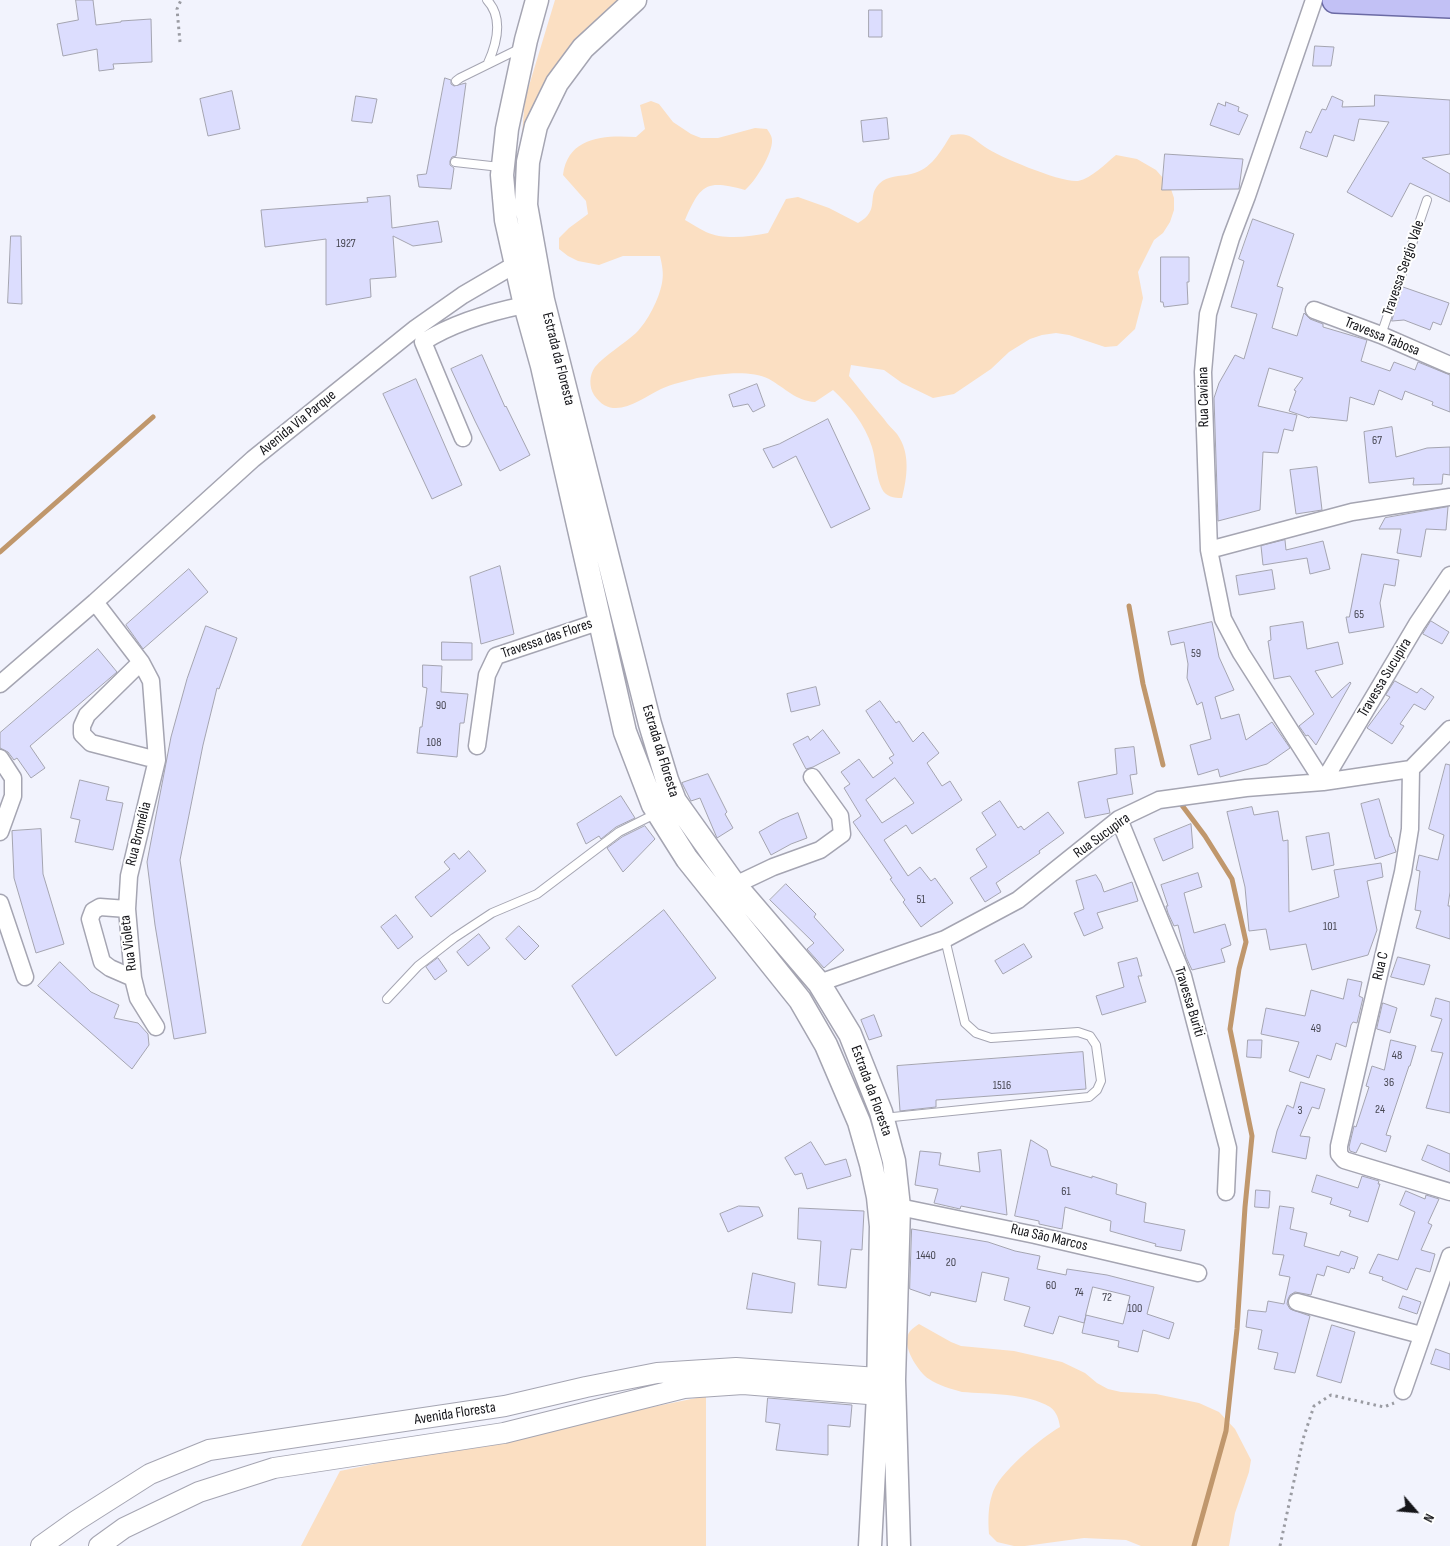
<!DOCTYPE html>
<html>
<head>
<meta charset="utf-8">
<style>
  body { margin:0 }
  #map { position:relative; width:1450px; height:1546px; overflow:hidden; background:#f2f3fd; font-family:"Sofia Sans Condensed",sans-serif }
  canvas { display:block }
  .north { position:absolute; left:1390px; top:1486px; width:50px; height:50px; -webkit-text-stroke:4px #fff; paint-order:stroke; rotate:117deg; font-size:14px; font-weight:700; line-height:20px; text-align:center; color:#151519 }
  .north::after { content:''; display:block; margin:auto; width:18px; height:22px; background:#151519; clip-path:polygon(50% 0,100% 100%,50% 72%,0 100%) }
</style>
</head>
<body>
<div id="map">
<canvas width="1450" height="1546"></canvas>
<div class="north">N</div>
</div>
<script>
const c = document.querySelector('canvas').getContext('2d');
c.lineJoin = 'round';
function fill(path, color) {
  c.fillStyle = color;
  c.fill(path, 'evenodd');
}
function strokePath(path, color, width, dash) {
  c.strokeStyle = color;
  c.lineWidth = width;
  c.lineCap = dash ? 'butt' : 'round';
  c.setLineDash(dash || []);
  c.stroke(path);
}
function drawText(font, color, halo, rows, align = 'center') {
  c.font = font + ' "Sofia Sans Condensed",sans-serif';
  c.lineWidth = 4;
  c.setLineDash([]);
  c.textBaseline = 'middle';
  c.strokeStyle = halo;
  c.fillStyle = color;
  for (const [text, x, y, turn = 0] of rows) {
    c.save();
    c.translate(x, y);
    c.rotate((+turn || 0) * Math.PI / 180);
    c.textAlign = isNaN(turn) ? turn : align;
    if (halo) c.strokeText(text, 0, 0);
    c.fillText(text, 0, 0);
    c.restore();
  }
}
fill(new Path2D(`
  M 555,0 L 621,0 L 573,43 L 518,180 L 525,99 Z
  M 651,101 L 659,104 L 673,122 L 691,134 L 701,138 L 718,138 L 755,128 L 767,129 C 769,132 772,136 772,140 C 773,153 755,182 745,190 C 707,180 701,183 685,220 C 692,224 698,228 706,232 C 723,240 749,237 768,233 L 786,199 L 798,197 L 829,208 L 858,223 C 881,210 866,197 879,184 C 888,175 899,177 911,174 C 931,170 941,151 951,135 C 970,132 971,137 985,147 C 999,157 1062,183 1078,181 C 1092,178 1105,164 1116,155 L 1137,159 L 1156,170 L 1170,186 L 1174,198 L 1174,210 L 1170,222 L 1163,233 L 1154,240 L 1138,272 L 1143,298 L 1135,329 L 1117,346 L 1105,347 L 1069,335 L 1056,333 L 1042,335 L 1030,339 L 1009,352 L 991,369 L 954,394 L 933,398 L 902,383 L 884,370 L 851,365 L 849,376 C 861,391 872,405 884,419 C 888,425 893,429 897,434 C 911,453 907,478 902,498 C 894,498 886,497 882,489 C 876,477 876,460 872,447 C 865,424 849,405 833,390 L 815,402 C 796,401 785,388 769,379 C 749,369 718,374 697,378 C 686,381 672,384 661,389 C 640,399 613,423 594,395 C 589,387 589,375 595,367 C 606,354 623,345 636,333 C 648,321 659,299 662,283 C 664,273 662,265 660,256 L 623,256 L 599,265 L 578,261 L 568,256 L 559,249 L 559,238 L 569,228 L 588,214 L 586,201 L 563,175 C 568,136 605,135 636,137 L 645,129 L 640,105 Z
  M 919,1324 L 951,1342 L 961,1346 L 1014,1351 L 1062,1362 L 1085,1373 L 1097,1383 L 1108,1389 L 1121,1392 L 1156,1394 L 1199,1403 L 1219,1412 L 1235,1429 L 1251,1460 L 1249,1472 L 1235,1513 L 1229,1546 L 1141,1546 L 1126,1540 L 1084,1538 L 1025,1546 L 1014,1546 L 997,1542 L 989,1534 C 988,1521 988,1507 992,1495 C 997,1474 1041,1438 1060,1427 C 1059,1420 1057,1412 1050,1407 C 1027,1393 988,1394 962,1392 C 951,1389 938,1385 929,1379 C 919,1373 905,1350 907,1339 C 908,1331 913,1328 919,1324 Z
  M 706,1396 L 706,1546 L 301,1546 L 340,1471 Z`), '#fbdfc2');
strokePath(new Path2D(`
  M 0,552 L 153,417
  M 1129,606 L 1143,684 L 1163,765
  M 1181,804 L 1205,836 L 1232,879 L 1246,942 L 1239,969 L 1230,1029 L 1252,1136 L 1245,1207 L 1237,1329 L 1226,1431 L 1194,1546`), '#c0976c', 5);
const building = new Path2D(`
  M 76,0 L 93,0 L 96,25 L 121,22 L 121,21 L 151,19 L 152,62 L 113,64 L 114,69 L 99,71 L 97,49 L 63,56 L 57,24 L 78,20 Z
  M 869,10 L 882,10 L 882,37 L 869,37 Z
  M 1315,46 L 1334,47 L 1331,66 L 1313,66 Z
  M 445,78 L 451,80 L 451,84 L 454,86 L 466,83 L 456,156 L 452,157 L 450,161 L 450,165 L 454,168 L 451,189 L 419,187 L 417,175 L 426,174 Z
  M 232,91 L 240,129 L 208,136 L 200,99 Z
  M 1375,95 L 1450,100 L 1450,154 L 1422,158 L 1450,174 L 1450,202 L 1410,183 L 1392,217 L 1347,192 L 1389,122 L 1359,119 L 1354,141 L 1334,135 L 1327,157 L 1300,148 L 1306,131 L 1311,133 L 1322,109 L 1326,110 L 1332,96 L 1343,101 L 1342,107 L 1374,106 Z
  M 356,96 L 377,99 L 372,123 L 352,121 Z
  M 1226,102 L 1239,107 L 1238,111 L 1248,115 L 1239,135 L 1210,125 L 1218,103 L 1225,106 Z
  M 887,118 L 889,139 L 863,142 L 861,121 Z
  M 1165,154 L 1243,159 L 1239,189 L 1162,190 Z
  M 390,196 L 392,228 L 438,221 L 442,242 L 413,246 L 393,236 L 396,277 L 370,279 L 371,297 L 326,305 L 326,239 L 265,247 L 261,210 L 368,202 L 367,198 Z
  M 1253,219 L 1294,234 L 1277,286 L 1283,288 L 1272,328 L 1297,336 L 1304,313 L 1310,319 L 1323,324 L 1323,327 L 1367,340 L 1361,361 L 1390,371 L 1394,362 L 1415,370 L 1418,362 L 1450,375 L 1450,412 L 1432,405 L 1433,402 L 1405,391 L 1402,400 L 1379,390 L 1374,405 L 1350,397 L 1347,421 L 1310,417 L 1309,418 L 1289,411 L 1296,391 L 1294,390 L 1303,378 L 1269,368 L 1258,406 L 1297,415 L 1293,431 L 1284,429 L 1278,453 L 1263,452 L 1260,510 L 1218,521 L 1214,398 L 1219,383 L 1235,355 L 1244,359 L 1257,314 L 1231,307 L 1244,261 L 1239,259 Z
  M 11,236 L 21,236 L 22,304 L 8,303 Z
  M 1161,257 L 1189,257 L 1189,282 L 1187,282 L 1188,304 L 1164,307 L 1163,302 L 1161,302 Z
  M 1403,287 L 1449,303 L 1441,325 L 1433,322 L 1430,330 L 1404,320 L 1392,321 Z
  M 482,355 L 505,407 L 506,406 L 530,455 L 500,471 L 475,421 L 451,369 Z
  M 416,379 L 462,485 L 432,499 L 383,394 Z
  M 757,384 L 765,406 L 753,412 L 748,404 L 733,407 L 729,395 Z
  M 828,419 L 870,509 L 831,528 L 796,456 L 773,468 L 763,449 L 779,444 Z
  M 1392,427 L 1396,457 L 1427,448 L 1450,447 L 1450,475 L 1443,474 L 1442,484 L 1413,485 L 1414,478 L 1369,483 L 1364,432 Z
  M 1317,467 L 1322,510 L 1296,514 L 1290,470 Z
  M 1448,507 L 1446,530 L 1426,529 L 1421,557 L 1397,553 L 1401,529 L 1379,529 L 1385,518 Z
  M 1285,540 L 1286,550 L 1323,541 L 1330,569 L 1310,574 L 1307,558 L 1263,565 L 1261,546 Z
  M 1362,554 L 1399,560 L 1395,586 L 1384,584 L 1380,603 L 1384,627 L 1349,633 L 1346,617 L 1349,617 Z
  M 500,566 L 514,634 L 481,644 L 470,577 Z
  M 189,569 L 208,592 L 143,649 L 126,625 Z
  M 1272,570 L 1275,589 L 1239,595 L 1236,576 Z
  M 1431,621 L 1449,632 L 1442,644 L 1423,634 Z
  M 1212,622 L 1219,657 L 1234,690 L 1215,697 L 1221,719 L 1239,714 L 1246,740 L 1272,722 L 1290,748 L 1267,764 L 1220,777 L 1218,769 L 1198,775 L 1190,745 L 1211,739 L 1202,702 L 1197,705 L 1187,678 L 1188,664 L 1184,642 L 1171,645 L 1168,632 Z
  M 1303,622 L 1307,649 L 1338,642 L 1343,664 L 1315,671 L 1332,698 L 1350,682 L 1351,683 L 1316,745 L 1308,735 L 1306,736 L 1299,726 L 1314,714 L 1290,676 L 1274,679 L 1268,641 L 1271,640 L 1270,627 Z
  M 206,626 L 237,638 L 219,689 L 217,688 L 203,745 L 180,860 L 206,1033 L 174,1039 L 155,925 L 147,862 L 171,737 L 187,679 Z
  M 442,642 L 472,643 L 472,660 L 442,660 Z
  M 98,649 L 117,672 L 30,746 L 45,768 L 31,778 L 17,758 L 14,760 L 8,752 L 0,748 L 0,733 Z
  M 423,665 L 442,666 L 441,692 L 468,694 L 464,723 L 460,723 L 457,757 L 417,753 L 420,727 L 422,727 L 427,688 L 423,687 Z
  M 1395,681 L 1417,693 L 1421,688 L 1434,697 L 1425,710 L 1414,704 L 1400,724 L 1404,726 L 1392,744 L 1367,728 L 1390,697 L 1386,695 Z
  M 816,687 L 820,705 L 791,712 L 787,694 Z
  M 880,701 L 896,723 L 899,721 L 913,742 L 923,732 L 939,753 L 927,763 L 942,786 L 950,781 L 962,800 L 912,834 L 906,825 L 884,840 L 908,876 L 920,867 L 931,881 L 935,878 L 953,903 L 921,927 L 903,902 L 905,900 L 890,879 L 892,878 L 853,822 L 861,816 L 844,788 L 850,784 L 841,772 L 859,759 L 873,778 L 893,763 L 889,758 L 894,755 L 866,711 ZM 895,778 L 914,803 L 882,823 L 866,800 Z
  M 823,730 L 840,753 L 813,767 L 806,769 L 793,744 L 808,736 L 810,740 Z
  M 1134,747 L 1137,774 L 1130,775 L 1133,794 L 1107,799 L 1110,813 L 1085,818 L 1078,782 L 1117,774 L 1115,749 Z
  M 1446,764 L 1450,765 L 1450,892 L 1448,906 L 1450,906 L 1450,939 L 1416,928 L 1421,911 L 1415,910 L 1420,871 L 1416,870 L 1419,855 L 1438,860 L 1444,835 L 1429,829 Z
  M 708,774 L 727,812 L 725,814 L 733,828 L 717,838 L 700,798 L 691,801 L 682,783 Z
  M 80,780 L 109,787 L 106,800 L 123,803 L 113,850 L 75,842 L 80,820 L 71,818 Z
  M 621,796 L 635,818 L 616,827 L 601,839 L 599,836 L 586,844 L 577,824 Z
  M 1379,799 L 1390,837 L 1391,837 L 1396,852 L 1375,859 L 1361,804 Z
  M 1000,801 L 1018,828 L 1021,826 L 1024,830 L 1048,812 L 1064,833 L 1039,851 L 1040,853 L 996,883 L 1001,892 L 985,902 L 970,878 L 987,867 L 976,849 L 996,835 L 982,813 Z
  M 1252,807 L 1254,815 L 1278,811 L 1283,841 L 1288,840 L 1289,912 L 1339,897 L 1334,870 L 1381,863 L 1383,877 L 1367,881 L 1377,930 L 1368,955 L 1312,970 L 1306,944 L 1270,950 L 1266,929 L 1249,931 L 1245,887 L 1227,812 Z
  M 798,813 L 807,838 L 791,844 L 771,855 L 759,832 L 780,820 Z
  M 1191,824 L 1193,848 L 1163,861 L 1154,839 Z
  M 645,826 L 655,839 L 623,872 L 607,848 L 622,837 Z
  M 41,829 L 43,874 L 64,944 L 36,953 L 14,878 L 12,831 Z
  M 1329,833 L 1334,865 L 1312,870 L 1306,837 Z
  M 469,851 L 486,871 L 431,917 L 415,897 L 450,869 L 444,862 L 454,853 L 459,859 Z
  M 1198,873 L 1202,887 L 1184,893 L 1194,933 L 1225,924 L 1231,945 L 1221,949 L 1225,962 L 1192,970 L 1186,957 L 1178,925 L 1174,926 L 1168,913 L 1166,906 L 1168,906 L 1161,885 Z
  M 1096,875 L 1101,883 L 1104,892 L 1132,882 L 1138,901 L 1097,913 L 1103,928 L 1084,936 L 1074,913 L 1084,909 L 1076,881 Z
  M 786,884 L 816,914 L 814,917 L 844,950 L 824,968 L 807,949 L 814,943 L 770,900 Z
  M 664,910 L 716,978 L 616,1056 L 572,986 Z
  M 396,915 L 413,937 L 398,949 L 381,927 Z
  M 519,926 L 539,946 L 525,960 L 506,939 Z
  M 479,934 L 490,948 L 468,966 L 457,952 Z
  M 1024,944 L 1032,957 L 1003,974 L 995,961 Z
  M 1398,957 L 1430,965 L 1424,985 L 1391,977 Z
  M 438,958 L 447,971 L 435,980 L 426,967 Z
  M 1137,958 L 1142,976 L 1138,976 L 1146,1002 L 1102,1015 L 1096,996 L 1124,987 L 1118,963 Z
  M 60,962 L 91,992 L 119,1005 L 114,1018 L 138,1023 L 148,1034 L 149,1045 L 132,1069 L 38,986 Z
  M 1348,979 L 1362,982 L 1359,996 L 1363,998 L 1357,1023 L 1353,1022 L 1351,1025 L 1346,1047 L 1336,1043 L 1331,1060 L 1317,1055 L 1309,1078 L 1289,1071 L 1299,1042 L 1261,1034 L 1266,1008 L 1305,1016 L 1311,990 L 1343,999 Z
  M 1436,998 L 1450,1002 L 1450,1113 L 1426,1108 L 1443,1053 L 1431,1051 L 1442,1019 L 1431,1016 Z
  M 1383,1003 L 1397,1008 L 1390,1033 L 1377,1029 Z
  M 874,1015 L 882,1036 L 869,1040 L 861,1020 Z
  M 1248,1040 L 1262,1040 L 1261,1058 L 1247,1057 Z
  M 1391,1040 L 1416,1046 L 1410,1066 L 1409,1066 L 1386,1135 L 1391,1136 L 1386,1152 L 1361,1143 L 1356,1153 L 1350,1151 L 1349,1147 L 1354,1126 L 1356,1127 L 1369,1087 L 1366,1086 L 1372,1066 L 1384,1070 Z
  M 1083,1052 L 1086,1089 L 936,1100 L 936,1107 L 900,1111 L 897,1066 Z
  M 1301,1082 L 1325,1089 L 1319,1109 L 1312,1107 L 1300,1136 L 1310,1137 L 1306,1159 L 1272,1152 L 1277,1131 L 1287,1105 L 1293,1108 Z
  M 1031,1140 L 1047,1150 L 1051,1166 L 1092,1178 L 1092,1176 L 1117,1184 L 1116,1194 L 1146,1203 L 1144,1222 L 1185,1230 L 1181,1251 L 1155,1246 L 1156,1244 L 1110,1231 L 1111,1221 L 1065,1207 L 1062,1229 L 1039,1224 L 1039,1221 L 1015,1216 Z
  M 811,1142 L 825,1165 L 846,1159 L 851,1176 L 807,1189 L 802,1173 L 795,1175 L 785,1158 Z
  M 1428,1145 L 1450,1154 L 1450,1172 L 1422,1160 Z
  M 1001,1150 L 1007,1215 L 961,1206 L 960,1209 L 934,1203 L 938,1189 L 915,1185 L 920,1151 L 941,1153 L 939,1165 L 980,1172 L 978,1153 Z
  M 1317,1175 L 1358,1188 L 1362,1176 L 1379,1181 L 1378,1184 L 1380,1184 L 1368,1222 L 1349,1216 L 1351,1211 L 1330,1204 L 1332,1198 L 1312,1192 Z
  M 1256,1190 L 1270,1191 L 1269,1208 L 1255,1207 Z
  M 1406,1191 L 1425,1199 L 1426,1195 L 1439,1199 L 1428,1223 L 1432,1225 L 1421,1250 L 1435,1254 L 1430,1272 L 1416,1268 L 1407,1290 L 1382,1280 L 1383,1277 L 1369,1273 L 1378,1254 L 1398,1260 L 1415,1212 L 1400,1205 Z
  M 739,1206 L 759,1207 L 763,1216 L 728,1232 L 720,1214 Z
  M 1280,1206 L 1294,1208 L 1290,1229 L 1307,1233 L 1304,1246 L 1339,1256 L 1341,1251 L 1358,1257 L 1354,1269 L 1351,1268 L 1349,1273 L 1327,1266 L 1324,1276 L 1317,1274 L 1311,1295 L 1295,1292 L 1290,1295 L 1288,1299 L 1287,1304 L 1290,1309 L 1310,1316 L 1295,1373 L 1274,1369 L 1278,1353 L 1258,1349 L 1262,1330 L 1246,1327 L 1248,1310 L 1266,1312 L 1268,1301 L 1284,1304 L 1290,1277 L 1279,1275 L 1284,1255 L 1273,1254 Z
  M 799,1208 L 864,1211 L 862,1250 L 851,1249 L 846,1288 L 818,1285 L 821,1241 L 798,1239 Z
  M 912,1229 L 988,1242 L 1015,1251 L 1040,1256 L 1037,1269 L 1066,1275 L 1067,1269 L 1107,1275 L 1154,1287 L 1147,1314 L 1174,1323 L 1169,1339 L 1143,1330 L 1138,1352 L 1118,1347 L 1119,1341 L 1082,1333 L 1086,1315 L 1084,1323 L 1059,1316 L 1053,1334 L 1024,1326 L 1030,1307 L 1004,1300 L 1009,1278 L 982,1272 L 976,1302 L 931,1292 L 930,1296 L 910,1289 ZM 1093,1287 L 1130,1296 L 1123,1324 L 1086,1315 Z
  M 753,1273 L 795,1283 L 792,1313 L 747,1309 Z
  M 1403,1296 L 1421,1302 L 1417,1314 L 1399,1308 Z
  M 1332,1325 L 1355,1332 L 1341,1383 L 1317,1376 Z
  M 1436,1349 L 1450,1354 L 1450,1370 L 1431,1364 Z
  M 768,1398 L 852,1405 L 850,1427 L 828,1425 L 828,1455 L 776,1450 L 780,1424 L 766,1422 Z`);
fill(building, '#dcddfe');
strokePath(building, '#a4a4b0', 1);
const service = new Path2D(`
  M 487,0 C 504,18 497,43 488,63
  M 456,81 L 460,78 L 521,48
  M 455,162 L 500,167
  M 1381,335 L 1427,200
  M 387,999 L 418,966 L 454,938 L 492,913 L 537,894 L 619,832 L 657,813
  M 883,1118 L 1089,1097 L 1097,1090 L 1101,1081 L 1096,1045 L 1090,1036 L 1078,1032 L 991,1038 L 976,1033 L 965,1023 L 945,939`);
const minor = new Path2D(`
  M 1314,0 L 1247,196 L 1231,238 L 1208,314 L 1203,372 L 1209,550 L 1223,619 L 1241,653 L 1323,782 L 1417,624 L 1450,575
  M 1314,310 L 1381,335 L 1450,365
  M 463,438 L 423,342 C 453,323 490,312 525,305
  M 1209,550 L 1352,512 L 1450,497
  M 95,602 L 141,662 L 151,681 L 157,760 L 129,876 L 127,909 L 133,978 L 138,998 L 156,1027
  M 141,662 L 87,715 L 82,726 L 82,734 L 91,743 L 157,760
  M 0,684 L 95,602 L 253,459 L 416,328 L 463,295 L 516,264
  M 477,746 L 487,675 L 496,656 L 601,621
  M 0,758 L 13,778 L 13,796 L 0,832
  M 1411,769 L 1410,829 L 1403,872 L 1339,1146 L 1339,1154 L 1344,1160 L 1450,1192
  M 1411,769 L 1450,729
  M 1119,819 L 1183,976 L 1228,1148 L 1226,1192
  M 735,885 L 773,867 L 820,850 L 842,834 L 840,816 L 812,777
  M 0,903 L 25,977
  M 127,909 L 100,907 L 93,911 L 90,919 L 102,962 L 110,968 L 133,978
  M 819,983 L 945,939 L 1018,900 L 1119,819 L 1159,800 L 1246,788 L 1323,782 L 1411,769
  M 899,1207 L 1035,1235 L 1198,1273
  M 1297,1302 L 1421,1335
  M 1403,1391 L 1450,1256`);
const tertiary = new Path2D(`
  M 41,1546 L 76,1521 L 150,1474 L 209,1450 L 505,1406 L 586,1387 L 657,1373 L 736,1368 L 878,1378 L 894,1380
  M 99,1546 L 124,1528 L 199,1492 L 274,1468 L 504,1433 L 684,1388 L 743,1384 L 893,1396`);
const secondary = new Path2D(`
  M 537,0 L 526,40 L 507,129 L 502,175 L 506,220 L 525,305 L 542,366 L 625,732 L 653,805 L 687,859 L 800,1000 L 826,1045 L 859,1122 L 871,1164 L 878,1197 L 881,1226 L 878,1395 L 870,1546
  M 635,0 L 583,48 L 557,83 L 536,126 L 528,162 L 526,205 L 543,300 L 650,724 L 667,780 L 675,801 L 735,885 L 819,983 L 850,1034 L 881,1112 L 894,1161 L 899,1207 L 894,1380 L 899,1546`);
const primary = new Path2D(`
  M 1335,0 L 1450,5`);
strokePath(service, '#a5a5b2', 10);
strokePath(minor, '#a5a5b2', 19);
strokePath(tertiary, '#a5a5b2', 22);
strokePath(secondary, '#a5a5b2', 25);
strokePath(primary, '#6b6aa4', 28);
strokePath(new Path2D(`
  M 180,42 L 177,9 L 181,0
  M 1280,1546 L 1303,1439 L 1314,1406 L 1331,1395 L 1384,1407 L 1394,1403`), '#9a9ba2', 3, [2.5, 4]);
strokePath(service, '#fff', 8);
strokePath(minor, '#fff', 16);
strokePath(tertiary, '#fff', 20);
strokePath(secondary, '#fff', 22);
strokePath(primary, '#c2c1f5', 25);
drawText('12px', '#474752', null, [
  ["1927",346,244],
  ["67",1377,441],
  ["65",1359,615],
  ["59",1196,654],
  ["90",441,706],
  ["108",434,743],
  ["51",921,900],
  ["101",1330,927],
  ["49",1316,1029],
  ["48",1397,1056],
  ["36",1389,1083],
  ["1516",1002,1086],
  ["24",1380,1110],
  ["3",1300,1111],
  ["61",1066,1192],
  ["1440",926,1256],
  ["20",951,1263],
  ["60",1051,1286],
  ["74",1079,1293],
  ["72",1107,1298],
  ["100",1135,1309]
]);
drawText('15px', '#151519', '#fff', [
  ["Travessa Sergio Vale",1404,268,-71],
  ["Travessa Tabosa",1382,337,22],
  ["Estrada da Floresta",558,359,76],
  ["Rua Caviana",1204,397,-91],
  ["Avenida Via Parque",298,423,-39],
  ["Travessa das Flores",547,639,-19],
  ["Travessa Sucupira",1385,678,-59],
  ["Estrada da Floresta",660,751,73],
  ["Rua Bromélia",139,834,-76],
  ["Rua Sucupira",1102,836,-36],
  ["Rua Violeta",129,943,-97],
  ["Rua C",1381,966,-77],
  ["Travessa Buriti",1189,1002,73],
  ["Estrada da Floresta",871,1091,70],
  ["Rua São Marcos",1049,1238,13],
  ["Avenida Floresta",455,1414,-9]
]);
</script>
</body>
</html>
